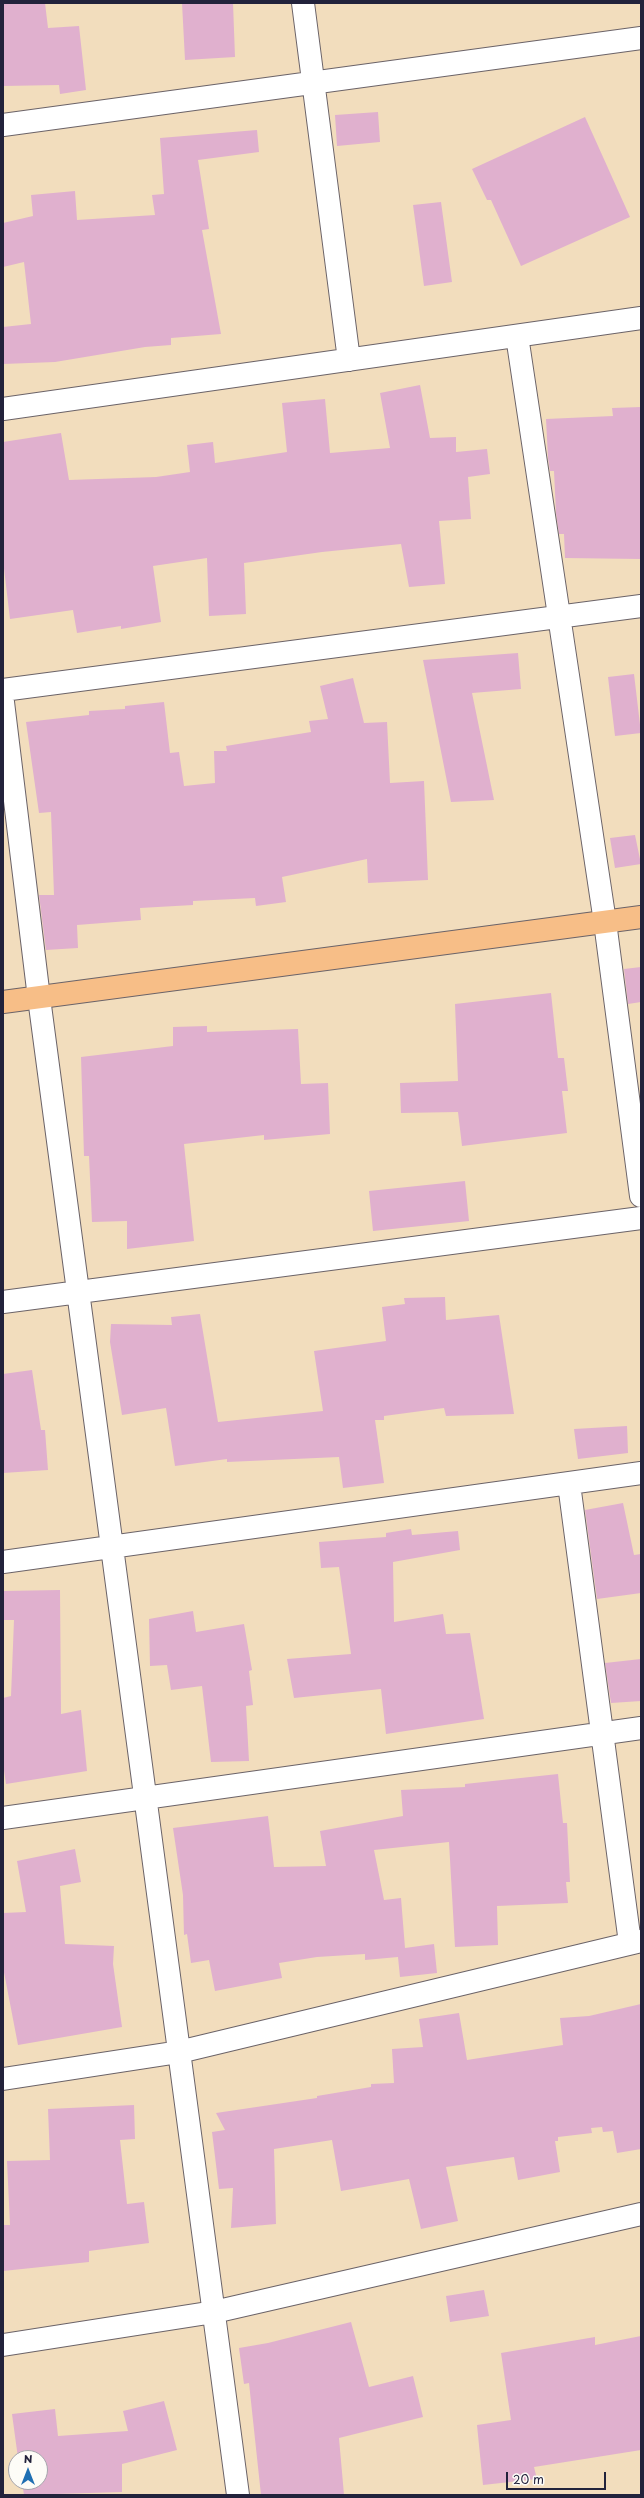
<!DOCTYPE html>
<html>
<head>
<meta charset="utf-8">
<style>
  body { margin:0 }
  #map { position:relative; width:644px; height:2498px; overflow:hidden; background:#f2ddbd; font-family:"Playpen Sans",sans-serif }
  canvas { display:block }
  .frame { position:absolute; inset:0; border:4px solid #22223b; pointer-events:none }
  .north { position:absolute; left:8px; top:2450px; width:40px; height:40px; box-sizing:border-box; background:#fdfcf7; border:1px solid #a5a5ac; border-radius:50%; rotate:0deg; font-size:11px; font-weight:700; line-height:16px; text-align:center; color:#22223b }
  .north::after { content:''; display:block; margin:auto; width:14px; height:18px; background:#1f6fb2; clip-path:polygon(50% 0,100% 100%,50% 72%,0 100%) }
  .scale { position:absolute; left:506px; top:2472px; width:100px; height:18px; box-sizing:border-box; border:2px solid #22223b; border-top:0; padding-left:5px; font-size:12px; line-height:14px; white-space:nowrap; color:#22223b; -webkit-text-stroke:3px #fdfcf7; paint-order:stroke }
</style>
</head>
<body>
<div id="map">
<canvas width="644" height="2498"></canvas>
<div class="frame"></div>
<div class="north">N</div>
<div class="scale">20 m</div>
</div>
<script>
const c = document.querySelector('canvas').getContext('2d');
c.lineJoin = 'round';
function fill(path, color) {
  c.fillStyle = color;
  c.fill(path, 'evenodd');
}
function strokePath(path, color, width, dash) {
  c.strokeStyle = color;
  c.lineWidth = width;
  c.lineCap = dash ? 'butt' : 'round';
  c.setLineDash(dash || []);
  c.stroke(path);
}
fill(new Path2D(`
  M 3,3 L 45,3 L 48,28 L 79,26 L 86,90 L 60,94 L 59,85 L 3,86 Z
  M 182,3 L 233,3 L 235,57 L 185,60 Z
  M 378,112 L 380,142 L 337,146 L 335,115 Z
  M 585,117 L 630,217 L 521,266 L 491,200 L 487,200 L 472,169 Z
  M 257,130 L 259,152 L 198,160 L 209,229 L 202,230 L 221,334 L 171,338 L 171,345 L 145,347 L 55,362 L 3,364 L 3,327 L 31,324 L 24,262 L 3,267 L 3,223 L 33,216 L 31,195 L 75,191 L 77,220 L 155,215 L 152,195 L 164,194 L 160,138 Z
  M 441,202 L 452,282 L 424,286 L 413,205 Z
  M 420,385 L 430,438 L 456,437 L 456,452 L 487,449 L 490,474 L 468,477 L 471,519 L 439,521 L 445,584 L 409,587 L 401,544 L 322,552 L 244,563 L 246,614 L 209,616 L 207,558 L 153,566 L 161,622 L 121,629 L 121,626 L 77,633 L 73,610 L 10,619 L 3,560 L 3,442 L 61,433 L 69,480 L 156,477 L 190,472 L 187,445 L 213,442 L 215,463 L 287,452 L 282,403 L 325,399 L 330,453 L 390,448 L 380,393 Z
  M 641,407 L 641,559 L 565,558 L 564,534 L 559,534 L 556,513 L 554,471 L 550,471 L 548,458 L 546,419 L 613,416 L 612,408 Z
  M 518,653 L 521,689 L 472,693 L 494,800 L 451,802 L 423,660 Z
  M 634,674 L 641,733 L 615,736 L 608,677 Z
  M 353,678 L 364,723 L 387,722 L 390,783 L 424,781 L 428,880 L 368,883 L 367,859 L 282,877 L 286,902 L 256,906 L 255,898 L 193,901 L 193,905 L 140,908 L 141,920 L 77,925 L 78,948 L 46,950 L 39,895 L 54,895 L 51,812 L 39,813 L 26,722 L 89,715 L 89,711 L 125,709 L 125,706 L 164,702 L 170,753 L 179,752 L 184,786 L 215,783 L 214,751 L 227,751 L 226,746 L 311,732 L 309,721 L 328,719 L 320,686 Z
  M 635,835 L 641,864 L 615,868 L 610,838 Z
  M 641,967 L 641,1002 L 628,1004 L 624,969 Z
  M 551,993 L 558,1058 L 564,1058 L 568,1091 L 562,1091 L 567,1133 L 462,1146 L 458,1112 L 401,1113 L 400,1083 L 458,1081 L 455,1004 Z
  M 207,1026 L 207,1032 L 298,1029 L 301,1084 L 328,1083 L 330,1134 L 264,1140 L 264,1135 L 184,1144 L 194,1241 L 127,1249 L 127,1221 L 92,1222 L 89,1156 L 84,1156 L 81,1057 L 173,1046 L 173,1027 Z
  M 465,1181 L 469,1221 L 373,1231 L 369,1191 Z
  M 445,1297 L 446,1320 L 499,1315 L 514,1414 L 446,1416 L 444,1408 L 384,1416 L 384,1420 L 375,1420 L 384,1483 L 343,1488 L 339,1457 L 227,1462 L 227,1459 L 175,1466 L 166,1408 L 122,1415 L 110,1342 L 111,1324 L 172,1325 L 171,1317 L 200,1314 L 218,1422 L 323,1411 L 314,1351 L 386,1341 L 382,1307 L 405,1304 L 404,1298 Z
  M 32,1370 L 41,1430 L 45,1430 L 48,1470 L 3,1473 L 3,1374 Z
  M 627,1426 L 628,1453 L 578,1459 L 574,1429 Z
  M 623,1503 L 634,1555 L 641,1554 L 641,1593 L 597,1599 L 585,1510 Z
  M 411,1529 L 412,1535 L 458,1531 L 460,1550 L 393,1562 L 394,1622 L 443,1614 L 446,1634 L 470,1633 L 484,1719 L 386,1734 L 381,1689 L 294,1698 L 287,1659 L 351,1654 L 339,1567 L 321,1568 L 319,1542 L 386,1537 L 386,1533 Z
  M 60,1590 L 61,1714 L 81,1710 L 87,1771 L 6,1784 L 3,1763 L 3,1698 L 11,1696 L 14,1620 L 3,1620 L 3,1591 Z
  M 193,1611 L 196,1632 L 244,1624 L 252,1670 L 249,1671 L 253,1705 L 246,1706 L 249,1761 L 211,1762 L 202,1686 L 171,1690 L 167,1665 L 150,1666 L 149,1619 Z
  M 641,1659 L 641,1701 L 611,1703 L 605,1663 Z
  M 558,1774 L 563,1823 L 567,1823 L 570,1882 L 566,1882 L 568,1903 L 497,1906 L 498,1945 L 455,1947 L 449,1842 L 374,1850 L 384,1900 L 401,1898 L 405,1948 L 434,1944 L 437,1973 L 400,1977 L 398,1957 L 365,1960 L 365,1954 L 317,1957 L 279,1963 L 282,1978 L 215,1991 L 209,1960 L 191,1963 L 187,1934 L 184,1935 L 183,1895 L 173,1828 L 268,1816 L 274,1867 L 326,1866 L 320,1831 L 403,1816 L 401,1790 L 465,1787 L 465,1784 Z
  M 75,1849 L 81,1882 L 60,1886 L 65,1944 L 114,1946 L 113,1964 L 122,2027 L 18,2045 L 3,1967 L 3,1913 L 26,1912 L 17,1861 Z
  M 641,2004 L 641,2149 L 617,2153 L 613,2131 L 603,2132 L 602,2127 L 591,2128 L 592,2133 L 558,2137 L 558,2141 L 555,2141 L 560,2172 L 518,2180 L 514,2157 L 446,2167 L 458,2221 L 421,2229 L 409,2179 L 341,2191 L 332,2140 L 274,2149 L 276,2224 L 231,2228 L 233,2188 L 219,2189 L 212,2132 L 225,2130 L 216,2113 L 317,2098 L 317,2096 L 371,2087 L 371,2084 L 394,2083 L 392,2049 L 423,2047 L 419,2019 L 459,2013 L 467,2060 L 563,2045 L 560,2018 L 589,2016 Z
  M 134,2105 L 135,2139 L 120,2140 L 127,2204 L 144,2202 L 149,2243 L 89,2251 L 89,2262 L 3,2271 L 3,2225 L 10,2225 L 7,2161 L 50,2160 L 48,2109 Z
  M 484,2290 L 489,2316 L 450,2322 L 446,2296 Z
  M 351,2322 L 369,2387 L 413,2376 L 423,2417 L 339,2438 L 344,2495 L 261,2495 L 249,2383 L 244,2384 L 239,2348 L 268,2343 Z
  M 641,2336 L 641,2450 L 534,2467 L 537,2479 L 483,2485 L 477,2425 L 511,2420 L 501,2353 L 595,2337 L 595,2345 Z
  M 164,2401 L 177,2450 L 122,2464 L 122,2492 L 24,2495 L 22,2482 L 40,2482 L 40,2458 L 18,2458 L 12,2414 L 55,2409 L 58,2436 L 128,2431 L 123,2411 Z`), '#e0b0ce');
const minor = new Path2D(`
  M 303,3 L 349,360
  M 3,125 L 641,38
  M 517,336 L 605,922 L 641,1196
  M 3,409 L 641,318
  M 3,690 L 641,606
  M 3,702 L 39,998 L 238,2495
  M 3,1302 L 641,1218
  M 569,1484 L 630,1943
  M 3,1562 L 641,1473
  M 3,1818 L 641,1728
  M 3,2079 L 179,2052 L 641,1941
  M 3,2345 L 214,2312 L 641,2214`);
const major = new Path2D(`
  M 3,1002 L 641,917`);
strokePath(minor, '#6b6368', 24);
strokePath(major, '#6b6368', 24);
strokePath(minor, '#fff', 22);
strokePath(major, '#f7be87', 22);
</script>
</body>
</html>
